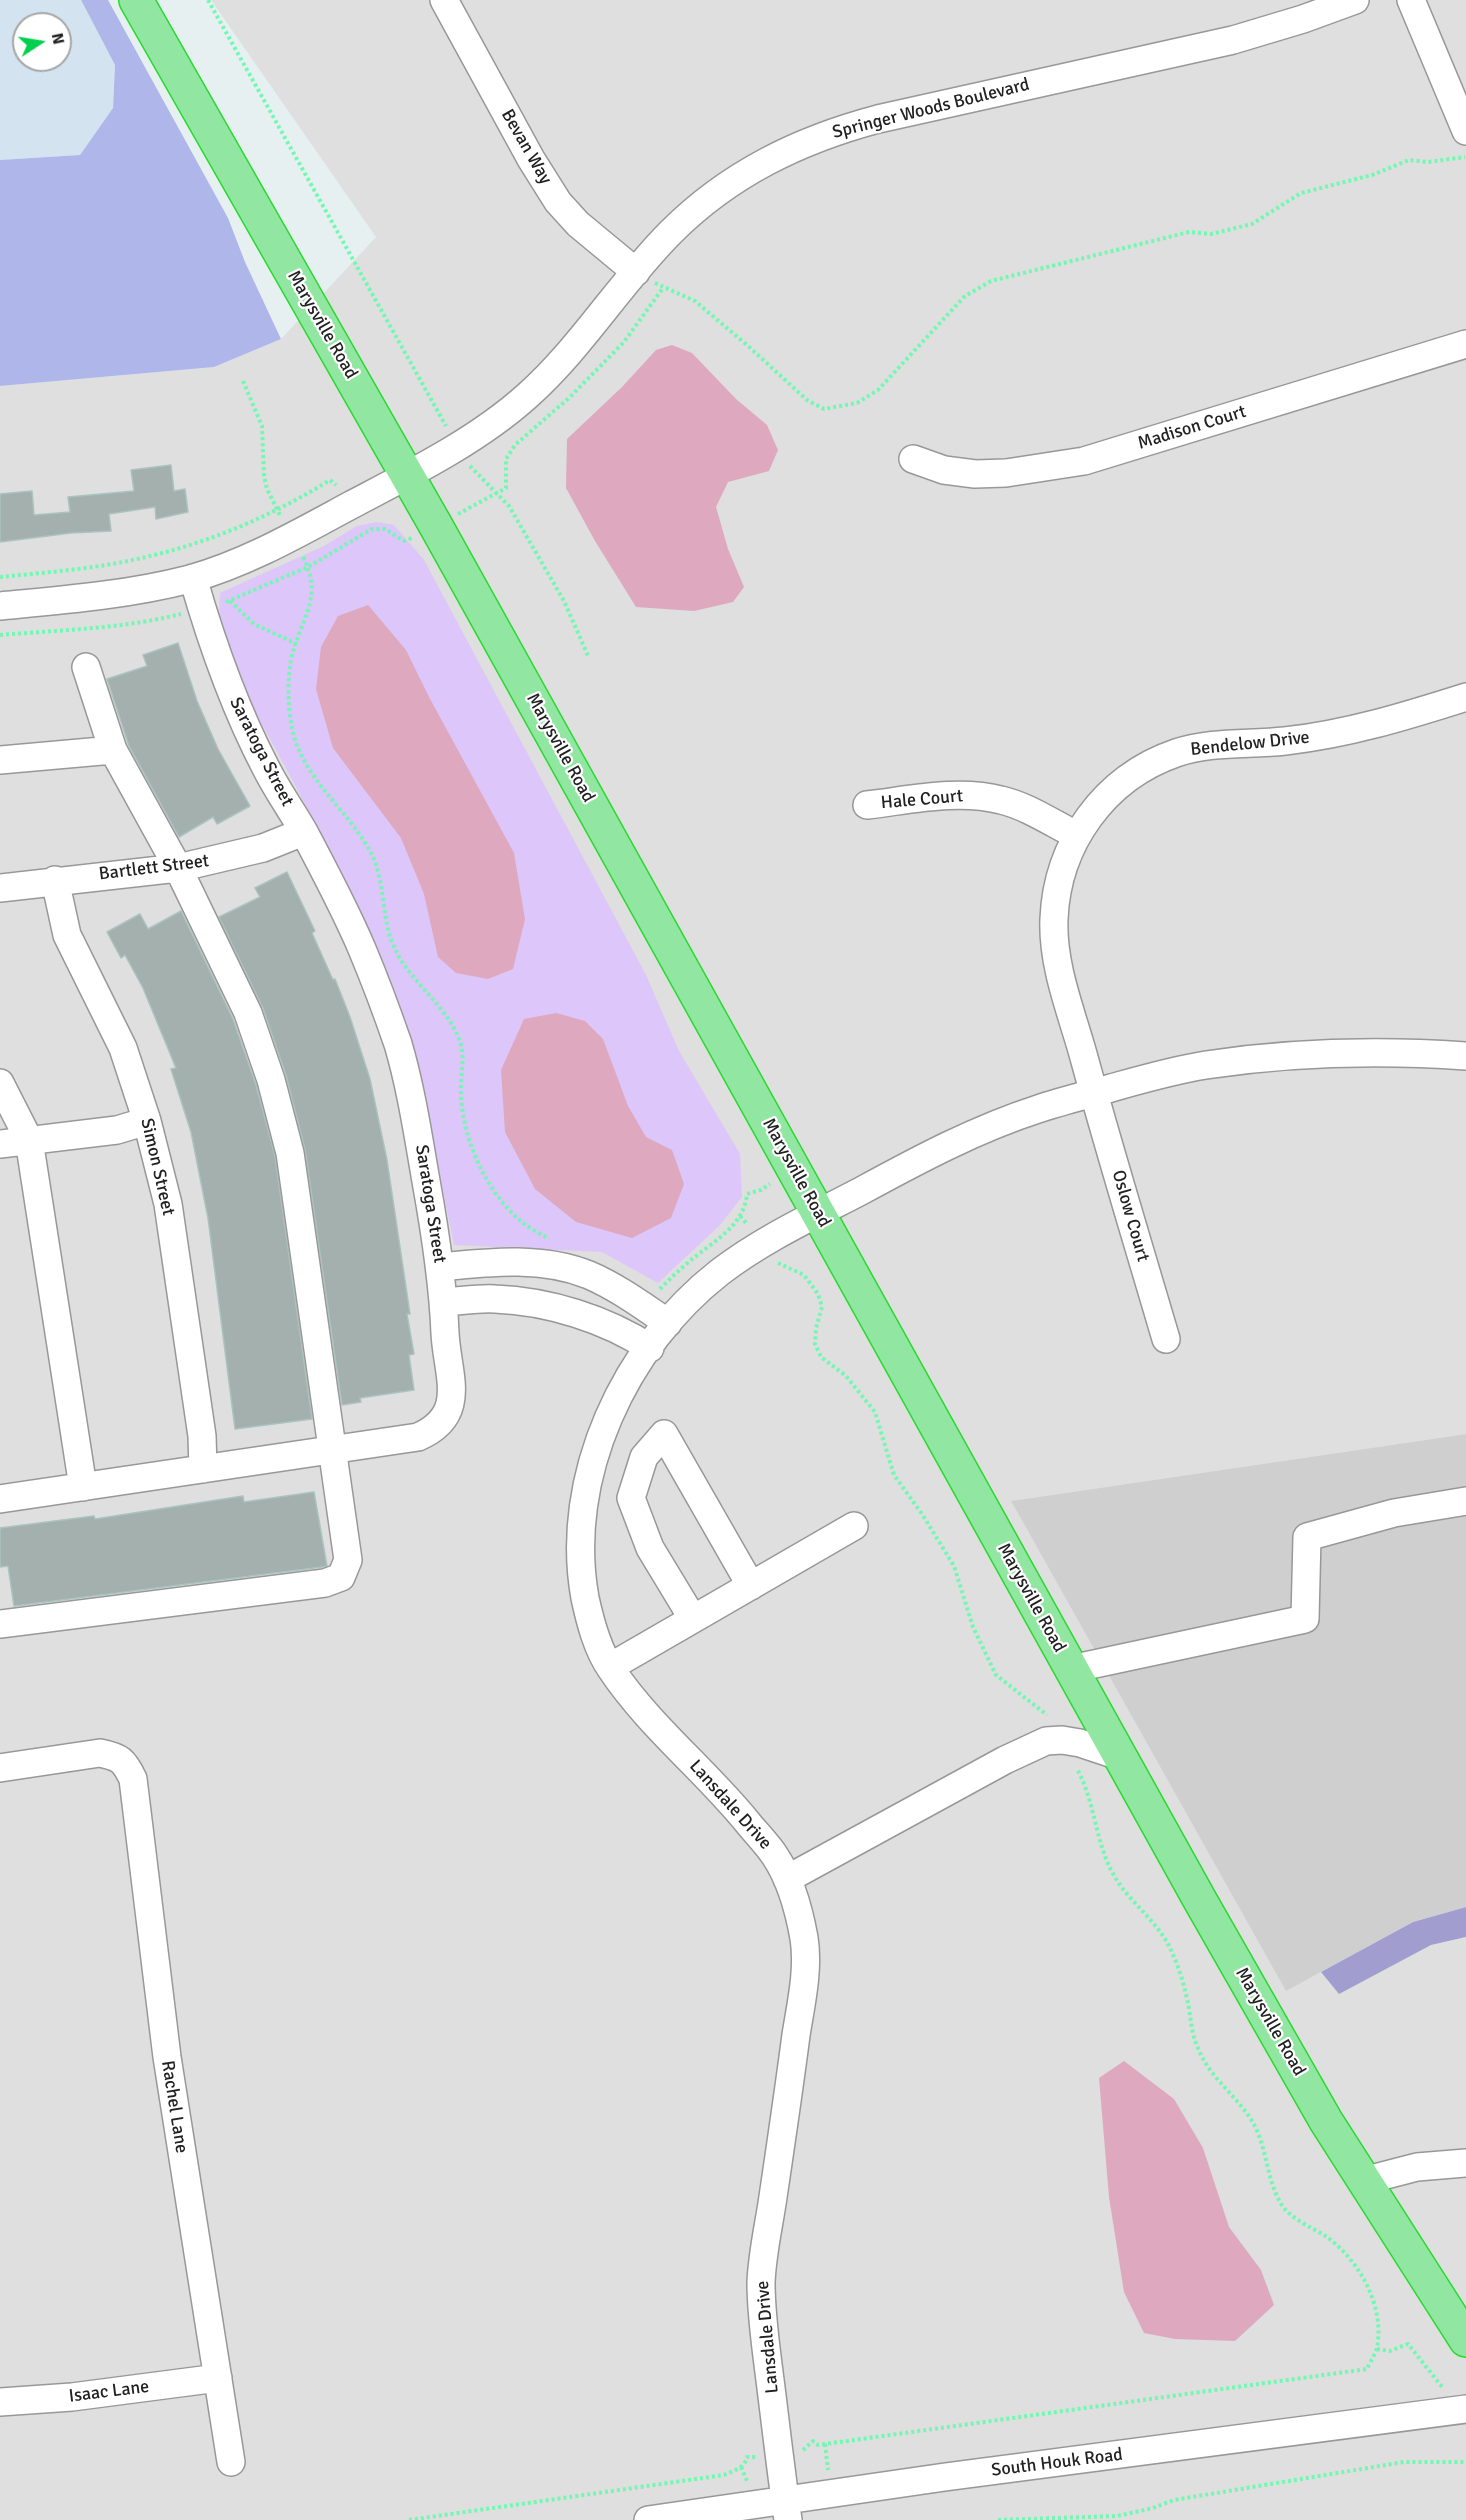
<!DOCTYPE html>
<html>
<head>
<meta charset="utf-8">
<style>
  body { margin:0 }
  #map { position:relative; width:1466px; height:2520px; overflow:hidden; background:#e7f0f1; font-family:Signika,sans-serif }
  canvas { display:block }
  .north { position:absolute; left:12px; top:12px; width:60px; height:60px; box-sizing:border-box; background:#fff; border:2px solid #a6a6a6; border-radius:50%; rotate:78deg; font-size:16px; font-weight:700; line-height:24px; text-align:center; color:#212121 }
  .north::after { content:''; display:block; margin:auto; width:21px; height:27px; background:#03cf4f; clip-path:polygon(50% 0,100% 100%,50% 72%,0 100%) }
</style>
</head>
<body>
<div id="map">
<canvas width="1466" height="2520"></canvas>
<div class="north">N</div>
</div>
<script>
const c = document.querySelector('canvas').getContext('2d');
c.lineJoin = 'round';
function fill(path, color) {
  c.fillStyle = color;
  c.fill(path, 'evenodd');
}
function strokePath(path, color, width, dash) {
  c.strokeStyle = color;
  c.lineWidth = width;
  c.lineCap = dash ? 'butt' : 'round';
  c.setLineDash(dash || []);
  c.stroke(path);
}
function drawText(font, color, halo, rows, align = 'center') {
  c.font = font + ' Signika,sans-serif';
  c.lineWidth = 4.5;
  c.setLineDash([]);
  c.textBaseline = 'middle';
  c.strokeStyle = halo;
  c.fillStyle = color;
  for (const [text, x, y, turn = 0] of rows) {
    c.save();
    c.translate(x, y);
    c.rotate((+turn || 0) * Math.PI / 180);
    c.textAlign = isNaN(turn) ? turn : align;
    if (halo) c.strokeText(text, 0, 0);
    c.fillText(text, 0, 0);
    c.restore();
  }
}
fill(new Path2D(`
  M 211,0 L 1466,0 L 1466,1434 L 1011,1501 L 1286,1990 L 1321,1972 L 1339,1993 L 1431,1945 L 1466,1937 L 1466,2520 L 0,2520 L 0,386 L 214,367 L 281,339 L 376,237 Z`), '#dedfde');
fill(new Path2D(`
  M 1466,1434 L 1466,1907 L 1413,1922 L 1286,1991 L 1011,1501 Z`), '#cfcfcf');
fill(new Path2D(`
  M 0,0 L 81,0 L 115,65 L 113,108 L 80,155 L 0,160 ZM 24,24 L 60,24 L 60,60 L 24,60 Z`), '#d3e3ef');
fill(new Path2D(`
  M 81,0 L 108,0 L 228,218 L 245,262 L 281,339 L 214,367 L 0,386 L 0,160 L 80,155 L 113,108 L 115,65 Z`), '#afb6ea');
fill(new Path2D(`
  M 1466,1907 L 1466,1937 L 1431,1945 L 1339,1994 L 1321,1972 L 1413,1922 Z`), '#a19dcf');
fill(new Path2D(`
  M 377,522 L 394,525 L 424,560 L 646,975 L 679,1051 L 740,1154 L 742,1197 L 719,1226 L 658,1283 L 602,1252 L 454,1245 L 423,1092 L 374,942 L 294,783 L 251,704 L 219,621 L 220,593 L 324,546 L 357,526 Z`), '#ddc6f9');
fill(new Path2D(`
  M 672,345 L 692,353 L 736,399 L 767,425 L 778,450 L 769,471 L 728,482 L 716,507 L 728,549 L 744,587 L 733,602 L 694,611 L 636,607 L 595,541 L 566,488 L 567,439 L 622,387 L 656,350 Z
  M 368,605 L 406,650 L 429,697 L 514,853 L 525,919 L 513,969 L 488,979 L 456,973 L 438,957 L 424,894 L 401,838 L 333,748 L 316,689 L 321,647 L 338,616 Z
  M 556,1013 L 585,1021 L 603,1039 L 628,1106 L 646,1137 L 672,1150 L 684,1184 L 671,1218 L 632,1238 L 576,1222 L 535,1189 L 505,1132 L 501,1070 L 524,1019 Z
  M 1124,2061 L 1174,2099 L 1203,2148 L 1229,2227 L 1261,2270 L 1274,2305 L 1235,2341 L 1175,2339 L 1144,2333 L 1124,2292 L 1109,2197 L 1099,2078 Z`), '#dea9be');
const building = new Path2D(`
  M 171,465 L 174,491 L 185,489 L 188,512 L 156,519 L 155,507 L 109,514 L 111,531 L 71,533 L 0,542 L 0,494 L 32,491 L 34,515 L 70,512 L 68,497 L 134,491 L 131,470 Z
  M 178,643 L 197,701 L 218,749 L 250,806 L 217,824 L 213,817 L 179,837 L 129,746 L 107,679 L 147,666 L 143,655 Z
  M 287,872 L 315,931 L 312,933 L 333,980 L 335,979 L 350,1017 L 370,1079 L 387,1160 L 410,1314 L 407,1314 L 414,1354 L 409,1355 L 414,1390 L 360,1398 L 361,1402 L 342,1405 L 305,1149 L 286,1075 L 263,1008 L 219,917 L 260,897 L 255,888 Z
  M 181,911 L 233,1019 L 256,1085 L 275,1156 L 312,1419 L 235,1429 L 208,1218 L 191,1132 L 171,1069 L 176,1068 L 143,988 L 125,955 L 121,958 L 107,932 L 140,914 L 148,929 Z
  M 314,1492 L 327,1566 L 322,1567 L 14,1606 L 8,1566 L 0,1567 L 0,1528 L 94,1516 L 95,1519 L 243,1496 L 244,1502 Z`);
fill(building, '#a3b0ad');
strokePath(building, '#aac3be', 1.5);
const minor = new Path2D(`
  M 444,0 L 531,159 L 558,202 L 578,224 L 636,272
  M 1411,0 L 1466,131
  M 913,459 L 944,470 L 975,474 L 1006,473 L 1084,461 L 1466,344
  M 0,606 C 64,600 128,595 190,579 C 247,563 299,533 351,505 C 410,474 477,441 527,396 C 582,347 619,284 671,232 C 729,174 799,140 878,119 L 1233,40 L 1303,19 L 1355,0
  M 0,760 L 113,750
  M 867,805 C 910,800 958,789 1001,800 C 1027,806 1052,823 1076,835
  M 55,880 L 67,935 L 123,1048 L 147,1121 L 168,1204 L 202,1436 L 203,1469
  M 0,888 L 178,868 L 263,848 L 303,832
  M 0,1083 L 29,1140 L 83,1487
  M 0,1144 L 117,1130 L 147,1121
  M 440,1267 C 490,1262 542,1256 589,1275 C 617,1287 643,1306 668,1323
  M 444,1302 C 461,1301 479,1298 495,1299 C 548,1301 606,1319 650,1348
  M 1166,1339 C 1138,1244 1109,1149 1083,1054 C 1071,1011 1052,965 1054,919 C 1057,844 1104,778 1176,753 C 1212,741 1248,745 1285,741 C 1348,734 1406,716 1466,697
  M 0,1499 L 418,1437 C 469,1415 447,1375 445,1333 C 443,1281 435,1231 426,1181 C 418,1135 411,1088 398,1044 C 387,1012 375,980 362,949 C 345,909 324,870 304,832 C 292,811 277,790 266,768 C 234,707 212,644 193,578
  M 693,1619 L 650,1548 L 631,1498 L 644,1457 L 664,1434 L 751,1586
  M 0,1624 L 325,1583 L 341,1577 L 348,1560 L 290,1153 L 271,1080 L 248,1013 L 178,868 L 113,750 L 86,667
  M 610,1667 L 854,1526
  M 1071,1669 L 1305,1619 L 1307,1537 L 1394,1513 L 1466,1501
  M 0,1768 L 100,1753 C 120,1757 124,1760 133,1779 L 167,2057 L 231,2462
  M 787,1879 L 1005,1760 L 1046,1741 L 1062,1740 L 1080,1743 L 1119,1756
  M 1363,2181 L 1417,2167 L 1466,2163
  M 0,2402 L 72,2397 L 218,2378
  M 648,2520 L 945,2477 L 1466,2409
  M 788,2520 C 781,2473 776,2427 770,2380 C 766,2348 761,2315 761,2283 C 762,2254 769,2225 773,2197 C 781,2143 789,2089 796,2035 C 801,2004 809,1969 804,1938 C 799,1910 791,1880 775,1856 C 768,1845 757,1834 748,1823 C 705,1770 649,1726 611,1669 C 597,1649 590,1621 585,1598 C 563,1477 625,1346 720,1272 C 763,1239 813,1216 861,1191 C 918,1160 976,1129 1038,1109 C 1062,1101 1087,1095 1111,1088 C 1143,1079 1174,1070 1206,1065 C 1293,1052 1378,1050 1466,1056`);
const highway = new Path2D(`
  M 136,0 L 436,526 L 1201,1902 L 1326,2121 L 1466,2340`);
strokePath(minor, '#989898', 30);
strokePath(highway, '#2ad930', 36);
strokePath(new Path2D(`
  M 208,0 L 446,426
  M 655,283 L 695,301 L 747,345 L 807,400 L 824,409 L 857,403 L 878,390 L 965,296 L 991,281 L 1189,232 L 1211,234 L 1252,224 L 1301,193 L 1372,175 L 1409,160 L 1428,162 L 1465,157
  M 243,381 L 262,426 L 264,476 L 267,489 L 281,517
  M 470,466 L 509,506 L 564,601 L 589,658
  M 458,514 L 506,488 L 506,459 L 515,445 L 570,397 L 624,342 L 663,288
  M 303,557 C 325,599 299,620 291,660 C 287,682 288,707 292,728 C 302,780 351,811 373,857 C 386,887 381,920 395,949 C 411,984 450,1007 461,1045 C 465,1061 460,1079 461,1095 C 463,1141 487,1193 522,1222 C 530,1229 541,1234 549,1239
  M 0,577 C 51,572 104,568 154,555 C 216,540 275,514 330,480 L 336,485
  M 230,601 L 254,624 L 297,644
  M 226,602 L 308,567 L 372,529 L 385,529 L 404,541 L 412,538
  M 0,635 C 61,630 121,629 181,614
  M 740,1216 L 747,1224
  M 778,1263 L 804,1275 L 818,1294 L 822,1307 L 816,1328 L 815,1344 L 821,1357 L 846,1376 L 875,1412 L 894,1475 L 922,1514 L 954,1566 L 973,1627 L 996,1675 L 1047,1715
  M 660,1289 C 670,1279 680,1269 691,1260 C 714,1241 744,1226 747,1194 L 761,1190 L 770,1184
  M 1377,2349 L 1390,2351 L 1408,2344 L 1443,2388
  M 825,2444 L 828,2470
  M 803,2450 L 813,2441 L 818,2445 L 825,2444 L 1367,2369 C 1370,2362 1375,2355 1377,2348 C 1385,2307 1360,2261 1327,2237 C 1312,2227 1289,2219 1280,2202 C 1266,2177 1267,2146 1252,2121 C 1236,2095 1209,2077 1198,2048 C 1192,2035 1191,2022 1189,2008 C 1185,1987 1178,1963 1168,1944 C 1154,1918 1126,1899 1112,1872 C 1095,1840 1095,1801 1077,1769
  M 741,2467 L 748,2483
  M 409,2520 L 724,2475 C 733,2471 745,2468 747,2457 L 757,2457
  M 998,2520 L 1117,2516 L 1153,2508 L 1174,2500 L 1404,2462 L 1466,2462`), '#71f8b2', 4, [3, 3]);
strokePath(minor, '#fff', 27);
strokePath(highway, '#91e6a1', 33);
drawText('18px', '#212121', '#fff', [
  ["Springer Woods Boulevard",931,109,-14],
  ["Bevan Way",526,147,60],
  ["Marysville Road",322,325,60],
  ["Madison Court",1192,428,-17],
  ["Bendelow Drive",1250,744,-6],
  ["Marysville Road",560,748,61],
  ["Saratoga Street",261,752,63],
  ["Hale Court",922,800,-5],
  ["Bartlett Street",154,868,-7],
  ["Simon Street",157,1167,77],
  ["Marysville Road",796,1173,61],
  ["Saratoga Street",430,1204,81],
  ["Oslow Court",1130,1216,74],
  ["Marysville Road",1031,1598,61],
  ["Lansdale Drive",730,1805,48],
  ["Marysville Road",1270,2022,60],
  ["Rachel Lane",174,2107,81],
  ["Lansdale Drive",768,2337,-95],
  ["Isaac Lane",109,2392,-7],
  ["South Houk Road",1057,2463,-7]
]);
</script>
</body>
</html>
